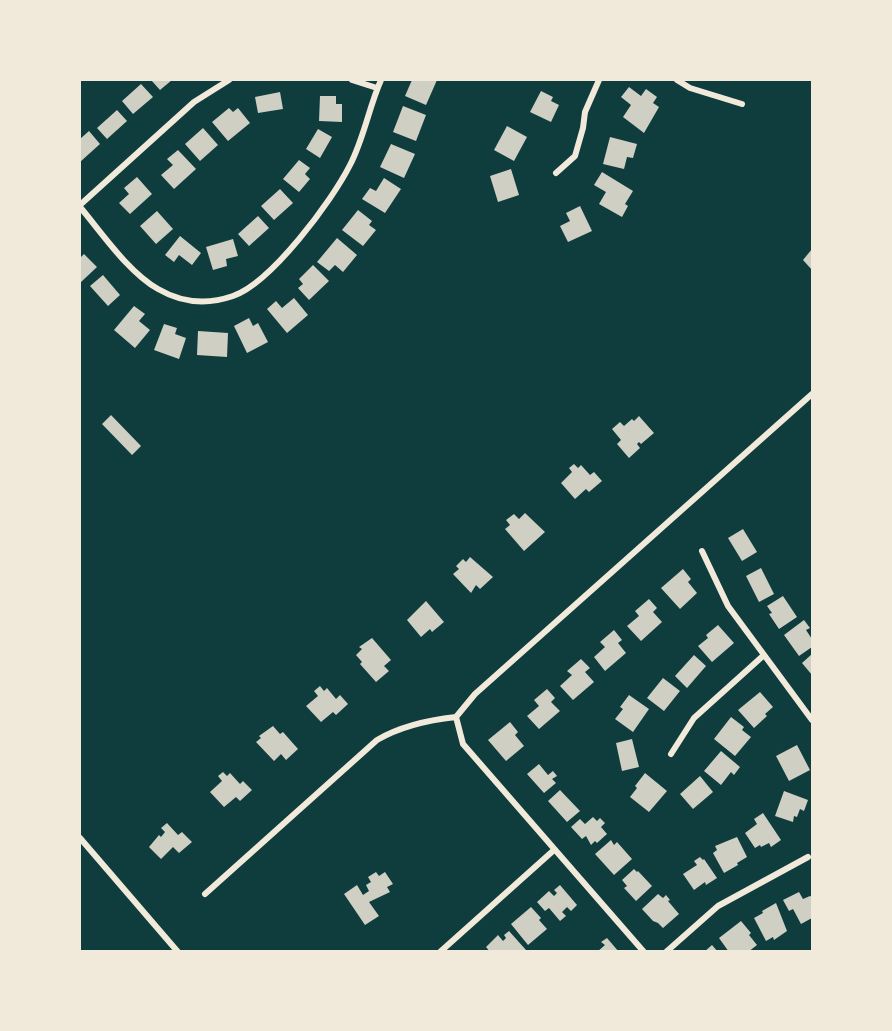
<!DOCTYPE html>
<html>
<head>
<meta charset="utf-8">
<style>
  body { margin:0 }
  #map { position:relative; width:892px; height:1031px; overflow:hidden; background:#0f3d3e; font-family:"Source Sans 3",sans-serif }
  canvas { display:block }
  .frame { position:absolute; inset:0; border:81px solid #f1e9da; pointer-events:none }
</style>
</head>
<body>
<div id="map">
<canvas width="892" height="1031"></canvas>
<div class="frame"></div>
</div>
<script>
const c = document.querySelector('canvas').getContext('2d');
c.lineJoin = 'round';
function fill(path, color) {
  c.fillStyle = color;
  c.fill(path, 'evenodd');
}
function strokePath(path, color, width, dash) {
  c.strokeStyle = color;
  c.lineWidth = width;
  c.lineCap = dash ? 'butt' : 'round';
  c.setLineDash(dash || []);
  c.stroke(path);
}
fill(new Path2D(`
  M 151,80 L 172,80 L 160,90 Z
  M 412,80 L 437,80 L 426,105 L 405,96 Z
  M 141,84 L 153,97 L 133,114 L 122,101 Z
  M 629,87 L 641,96 L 646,89 L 657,97 L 653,103 L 659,107 L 644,133 L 623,117 L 631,105 L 621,97 Z
  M 541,91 L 553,97 L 551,101 L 559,105 L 551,122 L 530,112 Z
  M 280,92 L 283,109 L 258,113 L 255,97 Z
  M 320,96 L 336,96 L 336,104 L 342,104 L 342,122 L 319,121 Z
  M 403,106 L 426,115 L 416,141 L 393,132 Z
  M 229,108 L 233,112 L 238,108 L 250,123 L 228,141 L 212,122 Z
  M 117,110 L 127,121 L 107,139 L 97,128 Z
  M 507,126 L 527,137 L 514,161 L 494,150 Z
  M 203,128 L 218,145 L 200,161 L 185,144 Z
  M 318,129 L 332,137 L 320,158 L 306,149 Z
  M 89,131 L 100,144 L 80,162 L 80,139 Z
  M 610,137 L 637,144 L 633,158 L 627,157 L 624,169 L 603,164 Z
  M 391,144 L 415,154 L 404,178 L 380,167 Z
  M 178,150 L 196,169 L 174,189 L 161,175 L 173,165 L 167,159 Z
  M 299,160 L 310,168 L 305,174 L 310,179 L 299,192 L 283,179 Z
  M 511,169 L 519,195 L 498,202 L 490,176 Z
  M 602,172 L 633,191 L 625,204 L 628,206 L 622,217 L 599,204 L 606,192 L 594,185 Z
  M 137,177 L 152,194 L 130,214 L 119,203 L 129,194 L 124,188 Z
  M 384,178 L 401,189 L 385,213 L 362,199 L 370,188 L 376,191 Z
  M 280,189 L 293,203 L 274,220 L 261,206 Z
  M 580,206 L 592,231 L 568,242 L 560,226 L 570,221 L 566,213 Z
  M 358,210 L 372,221 L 369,225 L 376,230 L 363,246 L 342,230 Z
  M 157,211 L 173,229 L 156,244 L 140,226 Z
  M 258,216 L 269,228 L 249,246 L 238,234 Z
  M 180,236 L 201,253 L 192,265 L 179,255 L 174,262 L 165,255 Z
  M 337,238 L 357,255 L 343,272 L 335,265 L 329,271 L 317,262 Z
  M 233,239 L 238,256 L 226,259 L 227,266 L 213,270 L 206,247 Z
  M 812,249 L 812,270 L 803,260 Z
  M 84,254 L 97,267 L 80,283 L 80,258 Z
  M 313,265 L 329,281 L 309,300 L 298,288 L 303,284 L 299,279 Z
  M 103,275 L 120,295 L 108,306 L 90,286 Z
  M 294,298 L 308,315 L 287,333 L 267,309 L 276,301 L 282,308 Z
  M 134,306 L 145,314 L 139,321 L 150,330 L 135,348 L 114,330 Z
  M 249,318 L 253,326 L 258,323 L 268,342 L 247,353 L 234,326 Z
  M 164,324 L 177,328 L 175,334 L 186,338 L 179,359 L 154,350 Z
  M 198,331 L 228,333 L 227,357 L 197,355 Z
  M 111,415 L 141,446 L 132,455 L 102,424 Z
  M 639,416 L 654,433 L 641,444 L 639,442 L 637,444 L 640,448 L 629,458 L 617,444 L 621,440 L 612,429 L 620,422 L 624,426 L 632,419 L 634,421 Z
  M 574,464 L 578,468 L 581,465 L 590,475 L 594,472 L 602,481 L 589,492 L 586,489 L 575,499 L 561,483 L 572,472 L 569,468 Z
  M 525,513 L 545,532 L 524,551 L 505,529 L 510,525 L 506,520 L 514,514 L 519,519 Z
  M 743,529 L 757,552 L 742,561 L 728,538 Z
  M 470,557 L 493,577 L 480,589 L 476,585 L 471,593 L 453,574 L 459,569 L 456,566 L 463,559 L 466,562 Z
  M 761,568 L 774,594 L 759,602 L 746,576 Z
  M 683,569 L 691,579 L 688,582 L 697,593 L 680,609 L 661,588 Z
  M 783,596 L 797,617 L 779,629 L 769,614 L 772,613 L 767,606 Z
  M 649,599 L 657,608 L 653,612 L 662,622 L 641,641 L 627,626 L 639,616 L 635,611 Z
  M 426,601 L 444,622 L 432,632 L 430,629 L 421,637 L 407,620 Z
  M 804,620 L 810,628 L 806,630 L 812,639 L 812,647 L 799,656 L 784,635 Z
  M 718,625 L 734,643 L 712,662 L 698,646 L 708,638 L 706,635 Z
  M 614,630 L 622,640 L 618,643 L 626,653 L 605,671 L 594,657 L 605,647 L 600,642 Z
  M 372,638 L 391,660 L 384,666 L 389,671 L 376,682 L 360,664 L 362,662 L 356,655 L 362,649 L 359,647 Z
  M 812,654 L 812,675 L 802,663 Z
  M 694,655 L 706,666 L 687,688 L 675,676 Z
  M 581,659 L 590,668 L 585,672 L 594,682 L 573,700 L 560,686 L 572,675 L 567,671 Z
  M 663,678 L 680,691 L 664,711 L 647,698 Z
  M 320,686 L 324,691 L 327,688 L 336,699 L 340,695 L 348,704 L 336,715 L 333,712 L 321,722 L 306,706 L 318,696 L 314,691 Z
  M 547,689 L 555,698 L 551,702 L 560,711 L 539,729 L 527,716 L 539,706 L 534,700 Z
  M 760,692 L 773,707 L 765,714 L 767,716 L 754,728 L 738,710 Z
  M 629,695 L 649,709 L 633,732 L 615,719 L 623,709 L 620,707 Z
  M 731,717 L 744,727 L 742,730 L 751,737 L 735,756 L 714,739 Z
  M 510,722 L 518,732 L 515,735 L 524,746 L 506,761 L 488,740 Z
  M 273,726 L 280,734 L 283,732 L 298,749 L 286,760 L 281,754 L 274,761 L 256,742 L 261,738 L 259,736 Z
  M 632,739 L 639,767 L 622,771 L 616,743 Z
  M 797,745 L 810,770 L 789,781 L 776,756 Z
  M 721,751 L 740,767 L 734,775 L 731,772 L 721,785 L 704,771 Z
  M 539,764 L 548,775 L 553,771 L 557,776 L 552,779 L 556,783 L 544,793 L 527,774 Z
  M 223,772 L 227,776 L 230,773 L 240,784 L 243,781 L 252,790 L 240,801 L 236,797 L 224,807 L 210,792 L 222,781 L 218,776 Z
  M 645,773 L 667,791 L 649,812 L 630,797 L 637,788 L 635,786 Z
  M 700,776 L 713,792 L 693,809 L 680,794 Z
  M 560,790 L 580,811 L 567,822 L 548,801 Z
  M 784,791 L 808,800 L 804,811 L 800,809 L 797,817 L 794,816 L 793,822 L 775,816 Z
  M 763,813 L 781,840 L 771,847 L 769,843 L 761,847 L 760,845 L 755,848 L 745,833 L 757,824 L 754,819 Z
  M 593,817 L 597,821 L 600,818 L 605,823 L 601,827 L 607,834 L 597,843 L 595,841 L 591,845 L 586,836 L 582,839 L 571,827 L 580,819 L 585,824 Z
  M 167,823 L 178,835 L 182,832 L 192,842 L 179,853 L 173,847 L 161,859 L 149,847 L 159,835 L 161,837 L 165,832 L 161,828 Z
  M 737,837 L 747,857 L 737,863 L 738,865 L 724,873 L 713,853 L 717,850 L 715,846 Z
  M 611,840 L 614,845 L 617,842 L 632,859 L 614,875 L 595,854 Z
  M 700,857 L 703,860 L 704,859 L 717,878 L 706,885 L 705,882 L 694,890 L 683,874 L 697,865 L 694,861 Z
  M 634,869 L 637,872 L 638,871 L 652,886 L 636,901 L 624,888 L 627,886 L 622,880 Z
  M 376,872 L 379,876 L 385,872 L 393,884 L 387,887 L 390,892 L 369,902 L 379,916 L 365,925 L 344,894 L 357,885 L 363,895 L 369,891 L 366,885 L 371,882 L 368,877 Z
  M 560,885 L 577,905 L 571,911 L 567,907 L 562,912 L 566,916 L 560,921 L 549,908 L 545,911 L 537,902 L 549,891 L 554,896 L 557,893 L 554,890 Z
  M 799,892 L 803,899 L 810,896 L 812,897 L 812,918 L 801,924 L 793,909 L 789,911 L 783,900 Z
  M 658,894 L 663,898 L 666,895 L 670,900 L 668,901 L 679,914 L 663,928 L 658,923 L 653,921 L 642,909 Z
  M 776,903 L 787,931 L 774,940 L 773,937 L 766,941 L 754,918 L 763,913 L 762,911 Z
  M 531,907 L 541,918 L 539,920 L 547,929 L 528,945 L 511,924 Z
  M 741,921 L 751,933 L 749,935 L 757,945 L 748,952 L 729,952 L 719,938 Z
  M 509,931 L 526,950 L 525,952 L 490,952 L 486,947 L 498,935 L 503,941 L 506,938 L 504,935 Z
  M 607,938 L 619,952 L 597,952 L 605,945 L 601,942 Z
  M 712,945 L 718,952 L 704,952 Z`), '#cfcfc3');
strokePath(new Path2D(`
  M 352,80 L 377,88
  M 677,80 L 690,88 L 742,104
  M 556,173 L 575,156 L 583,128 L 585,112 L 599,80
  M 80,205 L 194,102 L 229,80
  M 80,207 C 102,233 128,272 158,289 C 182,303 207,305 233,296 C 271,283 332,201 350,165 C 364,138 369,107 381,80
  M 702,551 L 728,606 L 812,720
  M 456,717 L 463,744 L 644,952
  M 671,754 L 694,718 L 764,655
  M 80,838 L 178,952
  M 205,894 L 377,740 C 401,726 428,720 456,717 L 475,694 L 812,394
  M 440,952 L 554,850
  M 666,952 L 718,906 L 808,857`), '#f1e9da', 6);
</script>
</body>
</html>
